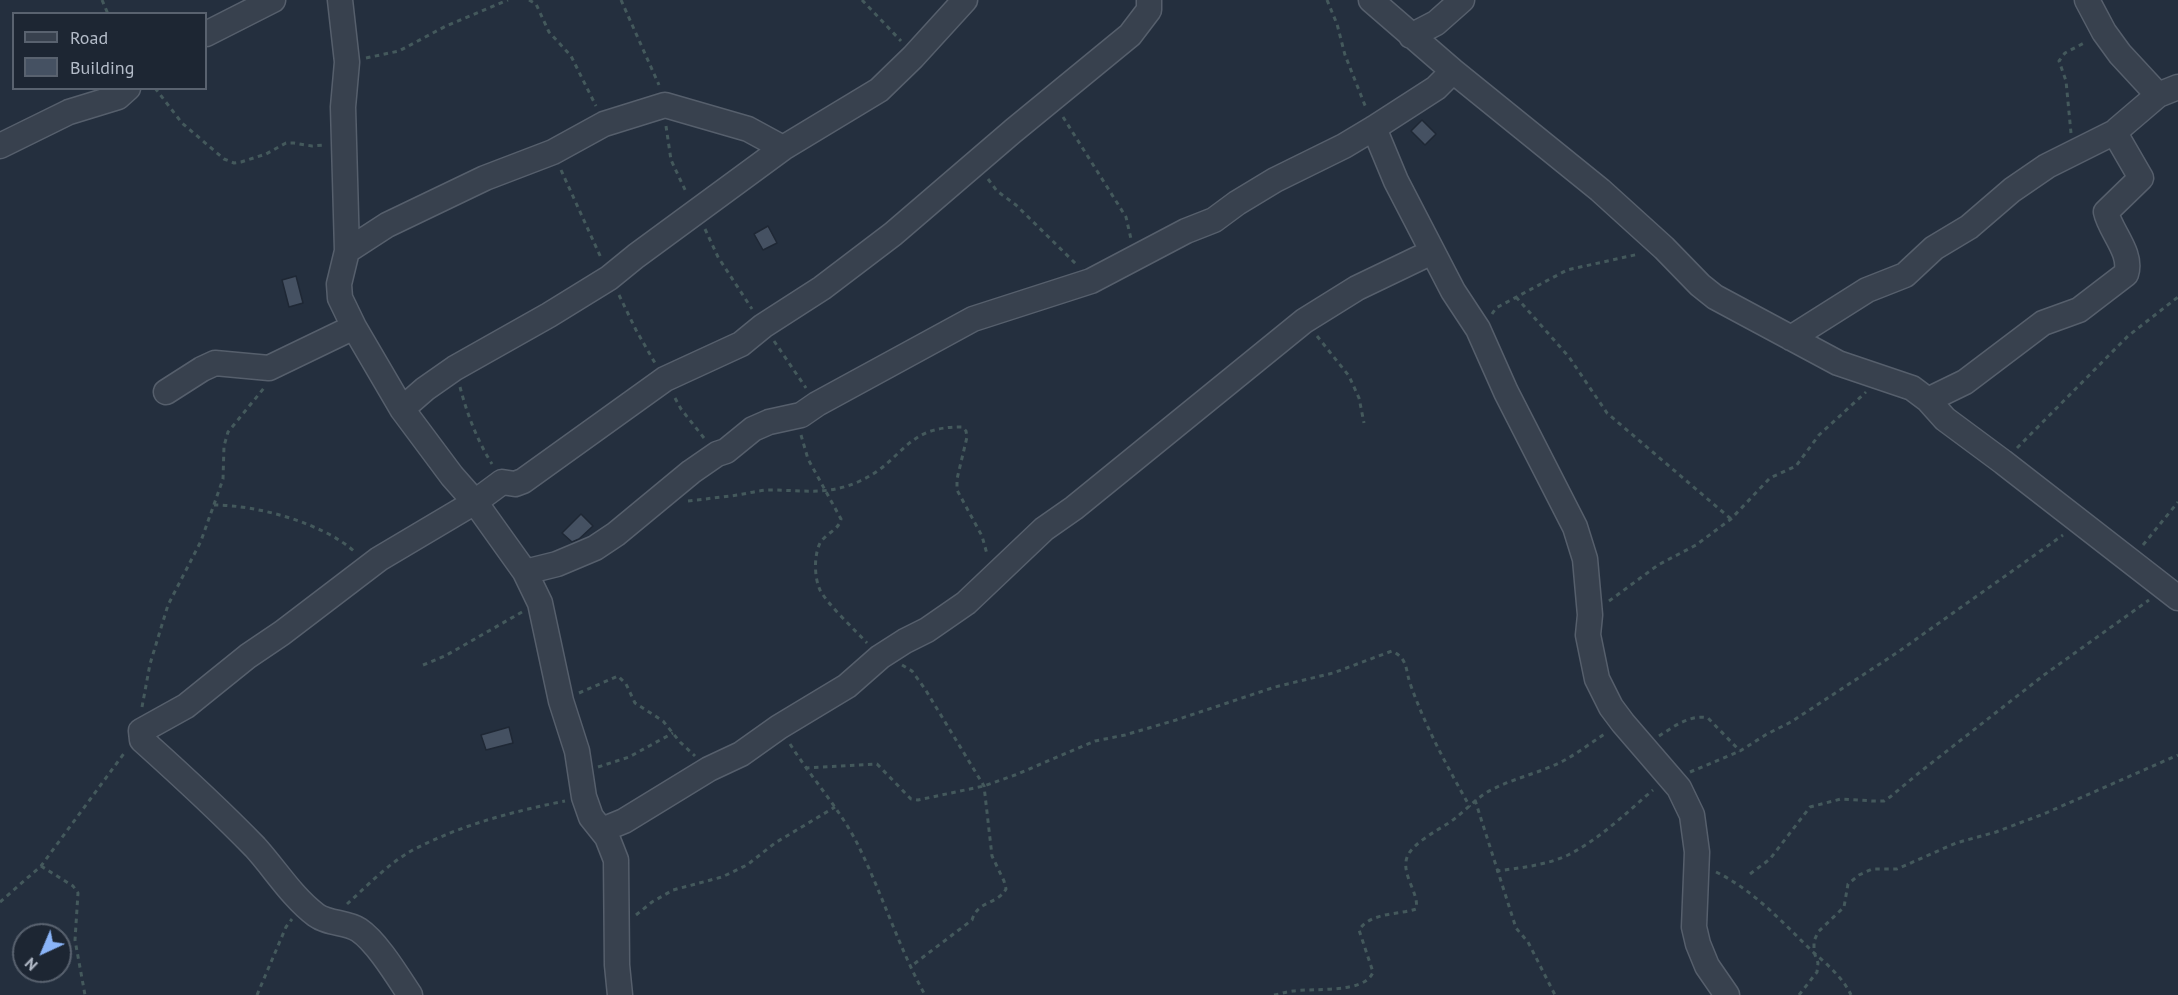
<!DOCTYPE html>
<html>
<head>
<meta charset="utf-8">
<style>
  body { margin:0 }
  #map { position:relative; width:2178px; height:995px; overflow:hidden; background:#242f3e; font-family:"PT Sans",sans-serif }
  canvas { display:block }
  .legend { position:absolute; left:12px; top:12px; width:195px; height:78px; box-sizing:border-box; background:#1d2633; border:2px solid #59626f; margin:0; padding:8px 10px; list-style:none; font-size:18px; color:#b4bcc9 }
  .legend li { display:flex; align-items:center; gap:12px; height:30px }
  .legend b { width:30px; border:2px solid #59626f }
  .north { position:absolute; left:12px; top:923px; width:60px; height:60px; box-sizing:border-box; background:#1d2633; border:2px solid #59626f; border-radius:50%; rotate:224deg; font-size:16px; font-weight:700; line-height:24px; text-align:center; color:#b4bcc9 }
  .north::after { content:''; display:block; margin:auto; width:21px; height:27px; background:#8ab4f8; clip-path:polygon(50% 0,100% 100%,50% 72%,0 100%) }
</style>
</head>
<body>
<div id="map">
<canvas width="2178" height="995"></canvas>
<ul class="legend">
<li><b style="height:8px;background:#38414e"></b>Road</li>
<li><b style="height:16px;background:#455162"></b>Building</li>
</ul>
<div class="north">N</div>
</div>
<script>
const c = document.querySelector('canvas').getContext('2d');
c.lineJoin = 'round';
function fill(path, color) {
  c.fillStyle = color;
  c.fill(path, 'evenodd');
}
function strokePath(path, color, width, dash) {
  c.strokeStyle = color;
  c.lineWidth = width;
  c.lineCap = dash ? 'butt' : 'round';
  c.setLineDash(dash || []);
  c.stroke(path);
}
const building = new Path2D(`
  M 1422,120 L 1436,134 L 1425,145 L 1411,131 Z
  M 768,226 L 777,243 L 763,250 L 754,234 Z
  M 296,276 L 303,303 L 289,307 L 282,280 Z
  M 581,514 L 593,526 L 579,539 L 572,542 L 562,533 Z
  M 509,727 L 513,743 L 486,750 L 481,735 Z`);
fill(building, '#455162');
strokePath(building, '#1f2835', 1.5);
const minor = new Path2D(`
  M 340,0 L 347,62 L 343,107 L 347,251 L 339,284 L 340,298 L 354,327 L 402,409 L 452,476 L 475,502 L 525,572 L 540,603 L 561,701 L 577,751 L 584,797 L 591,817 L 607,837 L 616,860 L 617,965 L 620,995
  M 1371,0 L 1453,71 L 1600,190 L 1664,248 L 1700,285 L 1715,297 L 1838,363 L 1912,388 L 1928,400 L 1945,419 L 2003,462 L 2178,598
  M 2087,0 L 2104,32 L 2120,54 L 2158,95
  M 206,34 L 273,0
  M 1411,36 L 1436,23 L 1462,0
  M 1374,128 L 1396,181 L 1453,291 L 1478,329 L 1506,392 L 1575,527 L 1585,559 L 1590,615 L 1588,635 L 1597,679 L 1611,707 L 1623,723 L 1679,788 L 1692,815 L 1697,852 L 1694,927 L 1698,944 L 1707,966 L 1727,995
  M 0,146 L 69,112 L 118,97 L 128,88
  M 347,251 L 387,225 L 485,178 L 553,152 L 604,124 L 665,105 L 748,129 L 783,148
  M 1791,338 L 1867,290 L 1905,275 L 1934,248 L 1969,227 L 2012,190 L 2047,166 L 2117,131
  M 166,392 L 202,369 L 215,363 L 269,368 L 354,327
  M 1928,400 L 1965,382 L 2043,323 L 2079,310 L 2126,274 C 2133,253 2110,231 2106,212 L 2141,178 L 2119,140 L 2117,130 L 2158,95 L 2178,87
  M 402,409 L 425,389 L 455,368 L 549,315 L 609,278 L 636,256 L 783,148 L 879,90 L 913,57 L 965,0
  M 525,572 L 557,564 L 595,548 L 616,534 L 691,472 L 717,454 L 726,451 L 753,429 L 769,422 L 801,415 L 817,404 L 973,319 L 1091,281 L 1186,231 L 1214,220 L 1237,203 L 1275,180 L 1344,146 L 1374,128 L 1436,88 L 1453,71
  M 602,830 L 624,821 L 709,769 L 741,754 L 779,727 L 847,686 L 880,657 L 905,641 L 927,630 L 966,603 L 1044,529 L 1074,508 L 1304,321 L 1357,288 L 1432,252
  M 410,995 C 398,977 377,942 359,930 C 347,922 328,924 316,915 C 292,897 275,869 255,847 C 219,810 181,775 142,740 L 141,731 L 186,706 L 248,656 L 282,633 L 379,559 L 475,502 L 502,482 L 515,484 L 523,481 L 665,379 L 741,344 L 763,326 L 822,288 L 893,234 L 1013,131 L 1130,35 L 1149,10 L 1149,0`);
strokePath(minor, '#565f6c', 27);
strokePath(new Path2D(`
  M 102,0 L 108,14
  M 529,0 L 536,4 L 549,32 L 571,56 L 596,106
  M 621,0 L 659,85
  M 862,0 L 901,41
  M 1327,0 L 1337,24 L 1345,55 L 1366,108
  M 366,58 L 399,51 L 446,26 L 508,0
  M 155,88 L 182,123 L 224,159 L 234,163 L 241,162 L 266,154 L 286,143 L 294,143 L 312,146 L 324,145
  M 1063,117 L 1126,217 L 1131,239
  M 666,126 L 671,160 L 687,194
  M 2071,133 L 2066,81 L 2059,61 L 2065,53 L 2086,42
  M 561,170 L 602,260
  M 988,179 L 997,191 L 1016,205 L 1076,264
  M 705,229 L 718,257 L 752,309
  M 619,295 L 636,330 L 655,363
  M 1516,297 L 1569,357 L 1607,413 L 1731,519
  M 1492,314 L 1496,308 L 1567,270 L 1639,254
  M 1317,336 L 1349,376 L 1359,398 L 1364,423
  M 774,341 L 806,388
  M 460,387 C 467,414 477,440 492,464
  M 675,398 L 681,409 L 704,438
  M 801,435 L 808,459 L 841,519 C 839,530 826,533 820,543 C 814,555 814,577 820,590 C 828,605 855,630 867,643
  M 2017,448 L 2128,336 L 2178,297
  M 688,501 C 705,499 722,497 738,495 C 749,493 760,490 770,490 C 804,490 827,496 860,481 C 904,461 904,426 962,427 L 966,431 L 967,437 L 957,479 L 957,490 L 982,536 L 987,554
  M 214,505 C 257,505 323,523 355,552
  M 2143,545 L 2178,502
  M 1609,601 L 1658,565 L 1696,545 L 1731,519 L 1770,478 L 1796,466 L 1819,435 L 1866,392
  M 423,665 L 445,656 L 522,612
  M 902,665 L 912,671 L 925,689 L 984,786 L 992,856 L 1004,881 L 1006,889 C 997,905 978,900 972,920 L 910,967
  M 579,693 L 618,676 L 626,684 L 635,703 L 663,721 L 680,742 L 695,756
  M 142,707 L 150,664 L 168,605 L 201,541 L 223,479 L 224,446 L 228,432 L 264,388
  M 1659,736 C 1673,727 1690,714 1708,718 L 1740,751
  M 790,744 C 812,779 841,810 859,847 C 883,896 899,948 925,995
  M 598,767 L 629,757 L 673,733
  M 805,768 L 877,764 L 911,799 L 918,800 L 984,786 L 1015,775 L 1095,741 L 1125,735 L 1176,720 L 1275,687 L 1333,673 L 1392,651 C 1409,659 1405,671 1411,686 C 1426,728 1448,768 1470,807
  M 1690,772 L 1740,751 L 1767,734 L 1791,722 L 1898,652 L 2063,535
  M 1475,800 L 1516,928 L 1528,942 L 1555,995
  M 41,866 L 73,886 L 78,893 L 75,940 L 85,995
  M 1496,871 C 1520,868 1547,865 1568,855 C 1600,839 1626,813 1653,790
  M 1716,872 C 1755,891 1784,924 1814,953 C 1828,965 1843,978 1851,995
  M 1750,874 L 1770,859 L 1810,807 L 1841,799 L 1873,801 L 1884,801 L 1890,797 L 1920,772 L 2044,675 L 2149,600
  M 0,902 L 41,866 L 125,752
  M 347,904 C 367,886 388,864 411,851 C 460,825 511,812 565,801
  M 636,915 L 652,902 L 673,890 L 722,877 L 747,865 L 775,843 L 835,807
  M 257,995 L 286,927 L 292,919
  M 1274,995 C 1280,994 1286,992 1293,991 C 1313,988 1365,994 1373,972 L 1359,930 C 1371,912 1398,915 1416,909 C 1420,893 1399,873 1408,855 C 1414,843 1436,831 1447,824 C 1463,814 1474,799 1491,790 C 1514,778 1540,773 1563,761 C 1578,753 1592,742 1606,733
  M 1799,995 L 1817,972 L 1818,963 L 1814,952 L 1814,941 L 1818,932 L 1844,907 L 1848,884 L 1859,875 L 1872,869 L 1897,869 L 1956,843 L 1996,832 L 2046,813 L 2178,755`), '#44595c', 3, [4.5, 4.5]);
strokePath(minor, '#38414e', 24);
</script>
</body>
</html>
